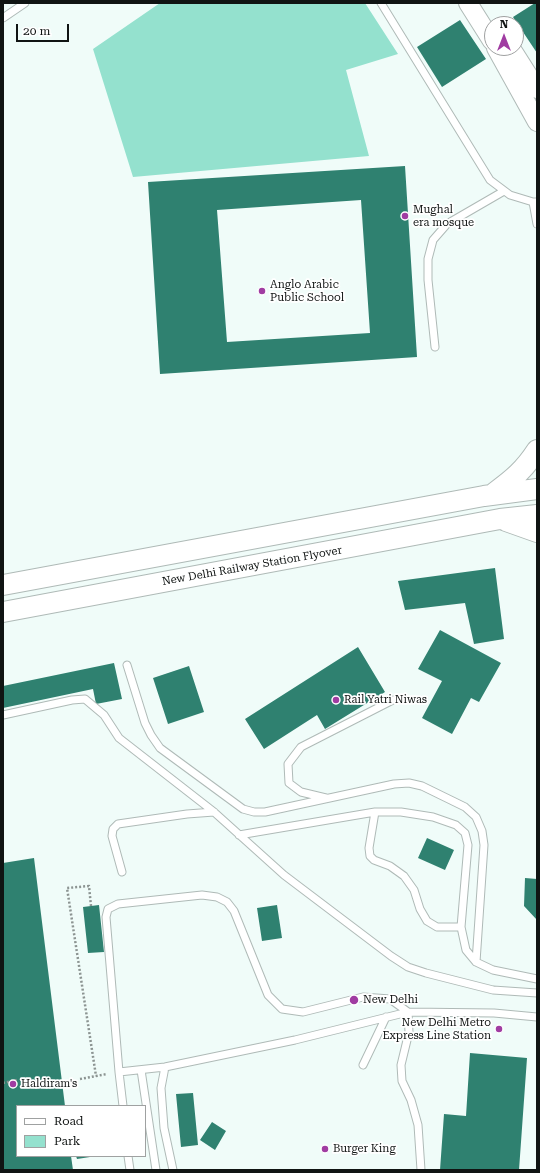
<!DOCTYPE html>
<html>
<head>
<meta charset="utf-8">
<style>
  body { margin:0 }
  #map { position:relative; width:540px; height:1173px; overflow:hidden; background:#f0fcf9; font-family:"Roboto Serif",serif }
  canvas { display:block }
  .frame { position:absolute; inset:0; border:4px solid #101413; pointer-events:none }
  .legend { position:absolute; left:16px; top:1105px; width:130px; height:52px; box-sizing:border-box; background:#fff; border:1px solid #9fa1a1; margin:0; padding:5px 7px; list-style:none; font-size:12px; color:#101413 }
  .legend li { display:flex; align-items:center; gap:8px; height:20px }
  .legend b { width:20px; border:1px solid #9fa1a1 }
  .north { position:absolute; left:484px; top:16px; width:40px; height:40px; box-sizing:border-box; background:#fff; border:1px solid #9fa1a1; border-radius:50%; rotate:0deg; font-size:11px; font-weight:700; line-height:16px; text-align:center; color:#101413 }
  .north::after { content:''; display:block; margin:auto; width:14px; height:18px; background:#a03ca2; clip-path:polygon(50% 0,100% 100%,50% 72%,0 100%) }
  .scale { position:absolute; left:16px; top:24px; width:53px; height:18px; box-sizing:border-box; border:2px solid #101413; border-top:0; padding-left:5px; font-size:12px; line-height:14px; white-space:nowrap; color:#101413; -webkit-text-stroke:3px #fff; paint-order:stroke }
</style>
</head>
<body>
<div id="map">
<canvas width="540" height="1173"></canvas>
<div class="frame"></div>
<ul class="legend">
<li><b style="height:5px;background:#fff"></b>Road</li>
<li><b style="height:11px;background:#94e1ce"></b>Park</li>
</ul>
<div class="north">N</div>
<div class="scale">20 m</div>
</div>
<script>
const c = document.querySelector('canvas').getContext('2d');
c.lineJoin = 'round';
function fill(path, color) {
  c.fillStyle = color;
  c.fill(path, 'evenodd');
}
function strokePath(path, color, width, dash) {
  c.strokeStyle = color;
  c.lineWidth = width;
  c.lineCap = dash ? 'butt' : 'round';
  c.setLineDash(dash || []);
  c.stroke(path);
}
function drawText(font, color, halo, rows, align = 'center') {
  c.font = font + ' "Roboto Serif",serif';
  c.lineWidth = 3.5;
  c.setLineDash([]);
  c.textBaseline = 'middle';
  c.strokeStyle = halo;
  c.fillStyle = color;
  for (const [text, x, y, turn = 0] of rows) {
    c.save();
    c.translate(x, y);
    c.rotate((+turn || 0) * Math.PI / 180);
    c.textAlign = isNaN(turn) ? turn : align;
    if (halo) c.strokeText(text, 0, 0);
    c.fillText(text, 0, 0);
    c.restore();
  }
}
fill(new Path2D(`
  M 160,3 L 365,3 L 398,54 L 346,70 L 369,156 L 133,177 L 93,49 Z`), '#94e1ce');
fill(new Path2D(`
  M 535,3 L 537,3 L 537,53 L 513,17 Z
  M 460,20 L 486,59 L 442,87 L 417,47 Z
  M 405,166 L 417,357 L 160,374 L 148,182 ZM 361,200 L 370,333 L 227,342 L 217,210 Z
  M 495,568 L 504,639 L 474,644 L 465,603 L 405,610 L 398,581 Z
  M 440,630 L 501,663 L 479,702 L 471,698 L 452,734 L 422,718 L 442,681 L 418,669 Z
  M 358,647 L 385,692 L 325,729 L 317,715 L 264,749 L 245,719 Z
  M 114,663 L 122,699 L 96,704 L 93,689 L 3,708 L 3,686 Z
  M 189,666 L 204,712 L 168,724 L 153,678 Z
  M 427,838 L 454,850 L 445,870 L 418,858 Z
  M 34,858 L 65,1106 L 17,1106 L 17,1156 L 71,1156 L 73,1170 L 3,1170 L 3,863 Z
  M 525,878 L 537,879 L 537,920 L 524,906 Z
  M 99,905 L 104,952 L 88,953 L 83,907 Z
  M 277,905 L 282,938 L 262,941 L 257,908 Z
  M 470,1053 L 527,1058 L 519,1170 L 440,1170 L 444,1114 L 466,1116 Z
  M 193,1093 L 198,1145 L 181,1147 L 176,1094 Z
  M 212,1122 L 226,1131 L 215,1150 L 200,1140 Z
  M 76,1156 L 90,1156 L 90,1157 L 77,1159 Z`), '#2f8170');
const service = new Path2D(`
  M 381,3 L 490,180 L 510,195 L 533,202 L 537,202
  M 3,18 L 25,3
  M 533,202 L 537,224
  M 435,347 L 428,280 L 428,259 L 433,240 L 447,224 L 504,191
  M 127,665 L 145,723 L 151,735 L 160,748 L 243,809 L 254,812 L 265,812 L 394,784 L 409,783 L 422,786 L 465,807 L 476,817 L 482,831 L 484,845 L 476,962
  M 3,715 L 72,700 L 85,699 L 104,715 L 119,738 L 214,812 L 284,875 L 391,956 L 408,967 L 426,973 L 493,990 L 537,993
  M 326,798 L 301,792 L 289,783 L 288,764 L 301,747 L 393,700
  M 375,812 L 369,848 L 370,856 L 374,860 L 390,866 L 404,876 L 414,890 L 420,909 L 427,921 L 437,927 L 461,927
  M 239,835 L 375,812 L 401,812 L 433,817 L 456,825 L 465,833 L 468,845 L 461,927 L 466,950 L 476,962 L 493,970 L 537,979
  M 122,872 L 112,836 L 113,829 L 118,824 L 187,814 L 214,812
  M 363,1065 L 386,1017
  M 165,1067 L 161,1088 L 164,1128 L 173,1170
  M 141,1070 L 156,1170
  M 119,1072 L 106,917 L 108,909 L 118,904 L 202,895 L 217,897 L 227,902 L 234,911 L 268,995 L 282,1009 L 303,1012 L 363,997 L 390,999 L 408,1012 L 409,1032 L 401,1065 L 402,1081 L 411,1100 L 418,1125 L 421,1170
  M 123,1106 L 119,1072 L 165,1067 L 295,1040 L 408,1012 L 494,1013 L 537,1017
  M 128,1156 L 130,1170`);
const tertiary = new Path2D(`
  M 468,3 L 492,41
  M 496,48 L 537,122
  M 511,48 L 537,89`);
const secondary = new Path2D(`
  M 494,493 C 513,479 524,470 537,450
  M 506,521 L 537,532
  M 3,585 L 484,496 L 537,489
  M 3,612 L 500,519 L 537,515`);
strokePath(service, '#afbab7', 9);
strokePath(tertiary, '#afbab7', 20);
strokePath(secondary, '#afbab7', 22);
strokePath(new Path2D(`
  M 91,906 L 89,886 L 67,888 L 96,1076
  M 80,1079 L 107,1074
  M 3,1083 L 17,1080`), '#8c9492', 2.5, [2, 2]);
strokePath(service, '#fff', 7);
strokePath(tertiary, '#fff', 18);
strokePath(secondary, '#fff', 20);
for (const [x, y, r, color] of [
  [405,216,4,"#a03ca2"],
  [262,291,4,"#a03ca2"],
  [336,700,4,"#a03ca2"],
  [354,1000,5,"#a03ca2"],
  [499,1029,4,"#a03ca2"],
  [13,1084,4,"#a03ca2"],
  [325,1149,4,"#a03ca2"]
]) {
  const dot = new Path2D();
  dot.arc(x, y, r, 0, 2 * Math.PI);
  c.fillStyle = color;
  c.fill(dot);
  strokePath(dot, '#fff', 1.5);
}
drawText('11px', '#101413', '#fff', [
  ["Mughal",413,210],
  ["era mosque",413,223],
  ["Anglo Arabic",270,285],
  ["Public School",270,298],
  ["Rail Yatri Niwas",344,700],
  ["New Delhi",363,1000],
  ["New Delhi Metro",491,1023,"right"],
  ["Express Line Station",491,1036,"right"],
  ["Haldiram's",21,1084],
  ["Burger King",333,1149]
], 'left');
drawText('11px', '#101413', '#fff', [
  ["New Delhi Railway Station Flyover",252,566,-10]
]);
</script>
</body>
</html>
